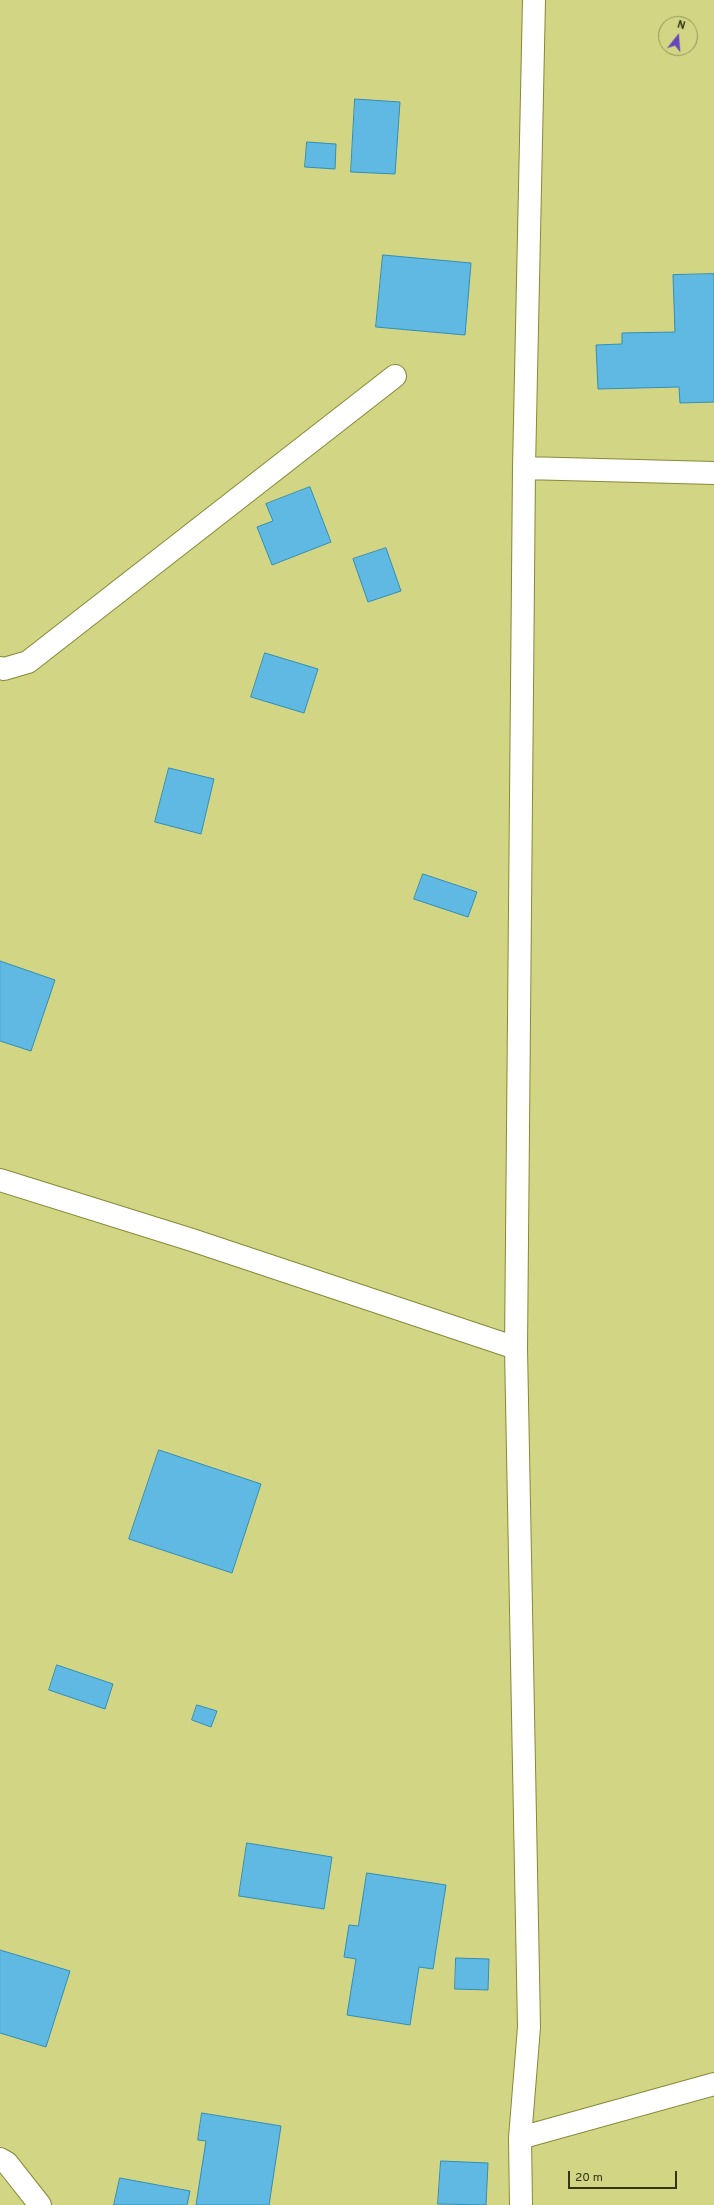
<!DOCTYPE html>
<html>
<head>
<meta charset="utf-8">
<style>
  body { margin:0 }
  #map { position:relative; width:714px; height:2205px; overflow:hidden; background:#d2d584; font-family:Overpass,sans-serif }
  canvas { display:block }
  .north { position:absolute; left:658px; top:16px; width:40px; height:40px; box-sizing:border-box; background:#d2d584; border:1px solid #939557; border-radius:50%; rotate:17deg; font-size:11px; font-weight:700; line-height:16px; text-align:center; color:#343513 }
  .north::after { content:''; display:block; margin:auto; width:14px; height:18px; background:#6646bf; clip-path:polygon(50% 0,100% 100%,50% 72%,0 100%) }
  .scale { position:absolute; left:568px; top:2171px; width:109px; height:18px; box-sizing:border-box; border:2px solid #343513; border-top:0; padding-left:5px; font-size:12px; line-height:14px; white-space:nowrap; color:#343513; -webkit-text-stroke:3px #d2d584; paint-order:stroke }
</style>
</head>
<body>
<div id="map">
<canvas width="714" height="2205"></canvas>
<div class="north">N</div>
<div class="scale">20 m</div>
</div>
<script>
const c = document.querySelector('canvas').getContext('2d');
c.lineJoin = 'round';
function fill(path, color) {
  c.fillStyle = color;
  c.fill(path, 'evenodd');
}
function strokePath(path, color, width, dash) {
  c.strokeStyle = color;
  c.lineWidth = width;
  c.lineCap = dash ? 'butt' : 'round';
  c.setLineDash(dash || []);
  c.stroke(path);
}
const building = new Path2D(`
  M 355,99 L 400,102 L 395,174 L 351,172 Z
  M 307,142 L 336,144 L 335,169 L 305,167 Z
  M 383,255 L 471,263 L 465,335 L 376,327 Z
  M 714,274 L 714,402 L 680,403 L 679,387 L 598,389 L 596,345 L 622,344 L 622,333 L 675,332 L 673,275 Z
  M 310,487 L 331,542 L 272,565 L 257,527 L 273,521 L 266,504 Z
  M 386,548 L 401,591 L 368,602 L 353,559 Z
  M 265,653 L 318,669 L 304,713 L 251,697 Z
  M 169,768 L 214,779 L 201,834 L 155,822 Z
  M 423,874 L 477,892 L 468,917 L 414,899 Z
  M 0,961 L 55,980 L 31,1051 L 0,1041 Z
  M 159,1450 L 261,1484 L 232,1573 L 129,1539 Z
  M 57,1665 L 113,1684 L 105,1709 L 49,1690 Z
  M 197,1705 L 217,1711 L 211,1727 L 192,1720 Z
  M 247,1843 L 332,1857 L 324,1909 L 239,1896 Z
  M 367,1873 L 446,1885 L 433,1969 L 419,1967 L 410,2025 L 347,2015 L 356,1959 L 344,1957 L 349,1925 L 358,1926 Z
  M 0,1950 L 70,1971 L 46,2047 L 0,2033 Z
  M 456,1958 L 489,1959 L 488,1990 L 455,1989 Z
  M 202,2113 L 281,2126 L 269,2205 L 196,2205 L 206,2141 L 198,2140 Z
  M 441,2161 L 488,2163 L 486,2205 L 438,2204 Z
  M 120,2178 L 190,2191 L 187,2205 L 114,2205 Z`);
fill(building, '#60b9e2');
strokePath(building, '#318eb6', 1);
const minor = new Path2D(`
  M 524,468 L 714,473
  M 0,668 L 4,669 L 28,662 L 395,376
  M 0,1180 L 192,1240 L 516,1348
  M 520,2138 L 714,2084
  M 0,2159 L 7,2163 L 40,2205
  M 521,2205 L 520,2138 L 529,2027 L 516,1348 L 524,468 L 534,0`);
strokePath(minor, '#878938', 24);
strokePath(minor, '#fff', 22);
</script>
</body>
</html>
